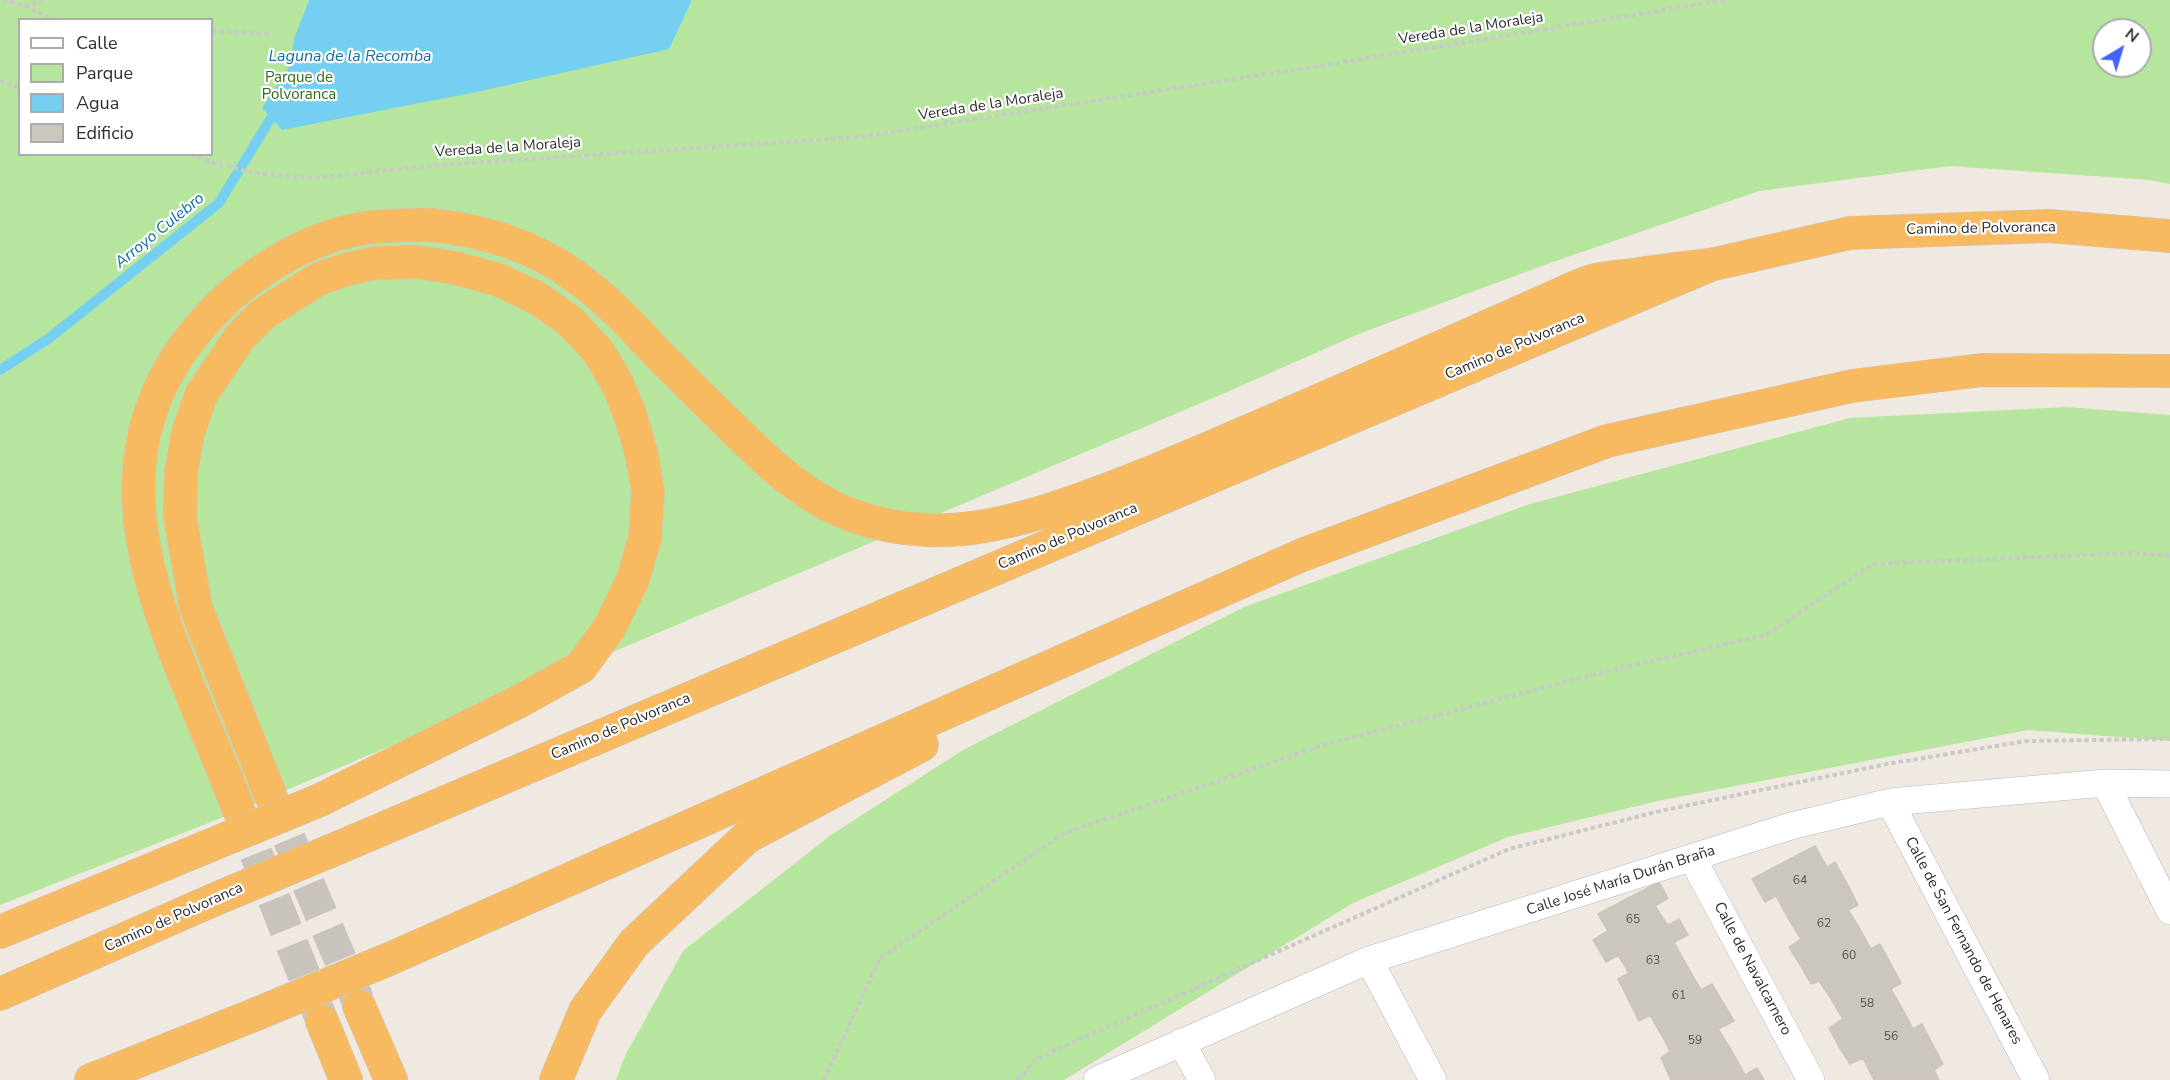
<!DOCTYPE html>
<html>
<head>
<meta charset="utf-8">
<style>
  body { margin:0 }
  #map { position:relative; width:2170px; height:1080px; overflow:hidden; background:#efe9e1; font-family:"Nunito Sans",sans-serif }
  canvas { display:block }
  .legend { position:absolute; left:18px; top:18px; width:195px; height:138px; box-sizing:border-box; background:#fff; border:2px solid #ababab; margin:0; padding:8px 10px; list-style:none; font-size:18px; color:#2e2e2e }
  .legend li { display:flex; align-items:center; gap:12px; height:30px }
  .legend b { width:30px; border:2px solid #ababab }
  .north { position:absolute; left:2092px; top:18px; width:60px; height:60px; box-sizing:border-box; background:#fff; border:2px solid #ababab; border-radius:50%; rotate:38deg; font-size:16px; font-weight:700; line-height:24px; text-align:center; color:#2e2e2e }
  .north::after { content:''; display:block; margin:auto; width:21px; height:27px; background:#4264fb; clip-path:polygon(50% 0,100% 100%,50% 72%,0 100%) }
</style>
</head>
<body>
<div id="map">
<canvas width="2170" height="1080"></canvas>
<ul class="legend">
<li><b style="height:8px;background:#fff"></b>Calle</li>
<li><b style="height:16px;background:#b6e59e"></b>Parque</li>
<li><b style="height:16px;background:#75cff0"></b>Agua</li>
<li><b style="height:16px;background:#cbc7bf"></b>Edificio</li>
</ul>
<div class="north">N</div>
</div>
<script>
const c = document.querySelector('canvas').getContext('2d');
c.lineJoin = 'round';
function fill(path, color) {
  c.fillStyle = color;
  c.fill(path, 'evenodd');
}
function strokePath(path, color, width, dash) {
  c.strokeStyle = color;
  c.lineWidth = width;
  c.lineCap = dash ? 'butt' : 'round';
  c.setLineDash(dash || []);
  c.stroke(path);
}
function drawText(font, color, halo, rows, align = 'center') {
  c.font = font + ' "Nunito Sans",sans-serif';
  c.lineWidth = 4.5;
  c.setLineDash([]);
  c.textBaseline = 'middle';
  c.strokeStyle = halo;
  c.fillStyle = color;
  for (const [text, x, y, turn = 0] of rows) {
    c.save();
    c.translate(x, y);
    c.rotate((+turn || 0) * Math.PI / 180);
    c.textAlign = isNaN(turn) ? turn : align;
    if (halo) c.strokeText(text, 0, 0);
    c.fillText(text, 0, 0);
    c.restore();
  }
}
fill(new Path2D(`
  M 0,0 L 2170,0 L 2170,184 L 2150,180 L 1950,166 L 1759,191 L 1550,263 L 1361,333 L 1227,392 L 211,822 L 0,905 ZM 20,20 L 212,20 L 212,154 L 20,154 ZM 2104,30 L 2140,30 L 2140,66 L 2104,66 Z
  M 2066,407 L 2170,415 L 2170,741 L 2028,730 L 1662,800 L 1508,837 L 1353,903 L 1064,1080 L 616,1080 L 625,1056 L 683,951 L 831,835 L 963,750 L 1244,607 L 1530,504 L 1850,418 Z`), '#b6e59e');
fill(new Path2D(`
  M 309,0 L 692,0 L 669,49 L 481,91 L 282,130 L 262,108 L 291,64 L 294,39 Z`), '#75cff0');
strokePath(new Path2D(`
  M 0,370 L 48,339 L 219,203 L 271,118 L 281,111`), '#75cff0', 10);
const building = new Path2D(`
  M 1815,846 L 1827,867 L 1835,862 L 1847,883 L 1788,918 L 1776,896 L 1765,902 L 1752,879 Z
  M 1659,882 L 1668,898 L 1655,906 L 1668,926 L 1606,962 L 1593,940 L 1608,931 L 1598,914 Z
  M 1847,883 L 1858,905 L 1848,910 L 1860,929 L 1799,963 L 1789,947 L 1801,939 L 1788,918 Z
  M 1679,919 L 1688,935 L 1674,942 L 1687,966 L 1629,1001 L 1618,979 L 1629,973 L 1618,955 Z
  M 1860,929 L 1871,949 L 1880,944 L 1891,964 L 1830,997 L 1819,981 L 1811,984 L 1799,963 Z
  M 1891,964 L 1901,983 L 1891,989 L 1903,1010 L 1838,1045 L 1829,1028 L 1843,1019 L 1830,997 Z
  M 1687,966 L 1701,990 L 1712,984 L 1722,1001 L 1661,1034 L 1650,1015 L 1639,1021 L 1629,1001 Z
  M 1722,1001 L 1734,1021 L 1718,1029 L 1730,1048 L 1671,1080 L 1661,1058 L 1670,1051 L 1661,1034 Z
  M 1903,1010 L 1913,1029 L 1922,1024 L 1934,1047 L 1874,1080 L 1863,1058 L 1850,1064 L 1838,1045 Z
  M 1934,1047 L 1943,1064 L 1934,1070 L 1939,1080 L 1874,1080 Z
  M 1730,1048 L 1745,1075 L 1757,1068 L 1764,1080 L 1672,1080 Z`);
fill(building, '#cbc7bf');
strokePath(building, '#cbc5ba', 1.5);
strokePath(new Path2D(`
  M 270,794 L 358,1001
  M 238,808 L 321,1018`), '#c8c4bd', 33, [33, 16]);
const minor = new Path2D(`
  M 2105,783 L 2170,911
  M 1890,802 L 2036,1080
  M 1692,858 L 1811,1080
  M 1369,960 L 1433,1080
  M 1181,1042 L 1202,1080
  M 1097,1080 L 1369,960 L 1791,826 L 1890,802 L 2105,783 L 2170,784`);
const trunk = new Path2D(`
  M 270,794 L 196,608 L 180,517 L 181,473 L 188,433 L 201,395 L 240,337 L 263,314 L 320,278 L 348,269 L 375,263 L 417,262 L 456,268 L 499,280 L 537,298 L 570,321 L 598,351 L 617,383 L 630,414 L 641,452 L 648,491 L 645,538 L 633,579 L 610,627 L 581,667 L 520,701 L 320,800
  M 238,808 C 223,770 208,733 192,695 C 139,565 99,439 205,321 C 251,270 317,229 387,226 C 402,226 417,224 431,225 C 482,230 535,246 576,277 C 606,298 632,326 657,353 C 683,379 709,405 736,431 C 769,464 807,499 851,515 C 875,524 903,529 928,530 C 999,534 1086,498 1152,472 C 1254,430 1356,384 1457,340 C 1488,326 1518,313 1549,299 C 1562,294 1575,286 1589,282 C 1603,277 1619,277 1633,275 C 1659,271 1684,268 1710,265
  M 340,847 L 1710,265 L 1850,233 L 2049,226 L 2170,236
  M 0,932 L 194,852
  M 387,960 L 1302,555 L 1607,441 L 1852,386 L 1982,370 L 2170,371
  M 0,994 L 211,901
  M 359,1006 L 391,1080
  M 322,1021 L 346,1080
  M 91,1080 L 254,1015
  M 556,1080 L 585,1011 L 634,943 L 747,837 L 922,745`);
strokePath(minor, '#b4b7c1', 28);
strokePath(trunk, '#c9c9c9', 34);
strokePath(new Path2D(`
  M 3,0 L 25,6 L 45,0
  M 25,6 L 54,20
  M 212,31 L 270,34
  M 0,81 L 20,88
  M 191,154 L 204,160 L 254,173 L 313,178 L 440,165 L 860,137 L 1331,64 L 1725,0
  M 824,1080 L 880,958 L 1065,833 L 1323,745 L 1608,671 L 1766,635 L 1873,564 L 2135,553 L 2170,556
  M 1017,1080 L 1038,1058 L 1509,849 L 1660,811 L 1887,764 L 2026,741 L 2170,739`), '#c9c9c9', 4, [4.5, 3]);
strokePath(minor, '#fff', 27);
strokePath(trunk, '#f8ba60', 33);
const trunkBridge = new Path2D(`
  M 194,852 L 320,800
  M 211,901 L 340,847
  M 254,1015 L 387,960`);
strokePath(trunkBridge, '#c9c9c9', 34, []);
strokePath(trunkBridge, '#f8ba60', 33);
drawText('12px', '#555452', null, [
  ["64",1800,881],
  ["65",1633,920],
  ["62",1824,924],
  ["60",1849,956],
  ["63",1653,961],
  ["61",1679,996],
  ["58",1867,1004],
  ["56",1891,1037],
  ["59",1695,1041]
]);
drawText('15px', '#2e2e2e', '#fff', [
  ["Vereda de la Moraleja",1471,29,-9],
  ["Vereda de la Moraleja",991,105,-9],
  ["Vereda de la Moraleja",508,148,-4],
  ["Camino de Polvoranca",1981,229,-1],
  ["Camino de Polvoranca",1515,347,-23],
  ["Camino de Polvoranca",1068,537,-23],
  ["Camino de Polvoranca",621,727,-23],
  ["Calle José María Durán Braña",1621,881,-18],
  ["Camino de Polvoranca",174,918,-24],
  ["Calle de San Fernando de Henares",1963,941,62],
  ["Calle de Navalcarnero",1752,969,62]
]);
drawText('15px', '#2c6e1b', '#fff', [
  ["Parque de",299,78],
  ["Polvoranca",299,95]
]);
drawText('italic 16px', '#0d6fa3', '#fff', [
  ["Laguna de la Recomba",350,57],
  ["Arroyo Culebro",160,231,-39]
]);
</script>
</body>
</html>
